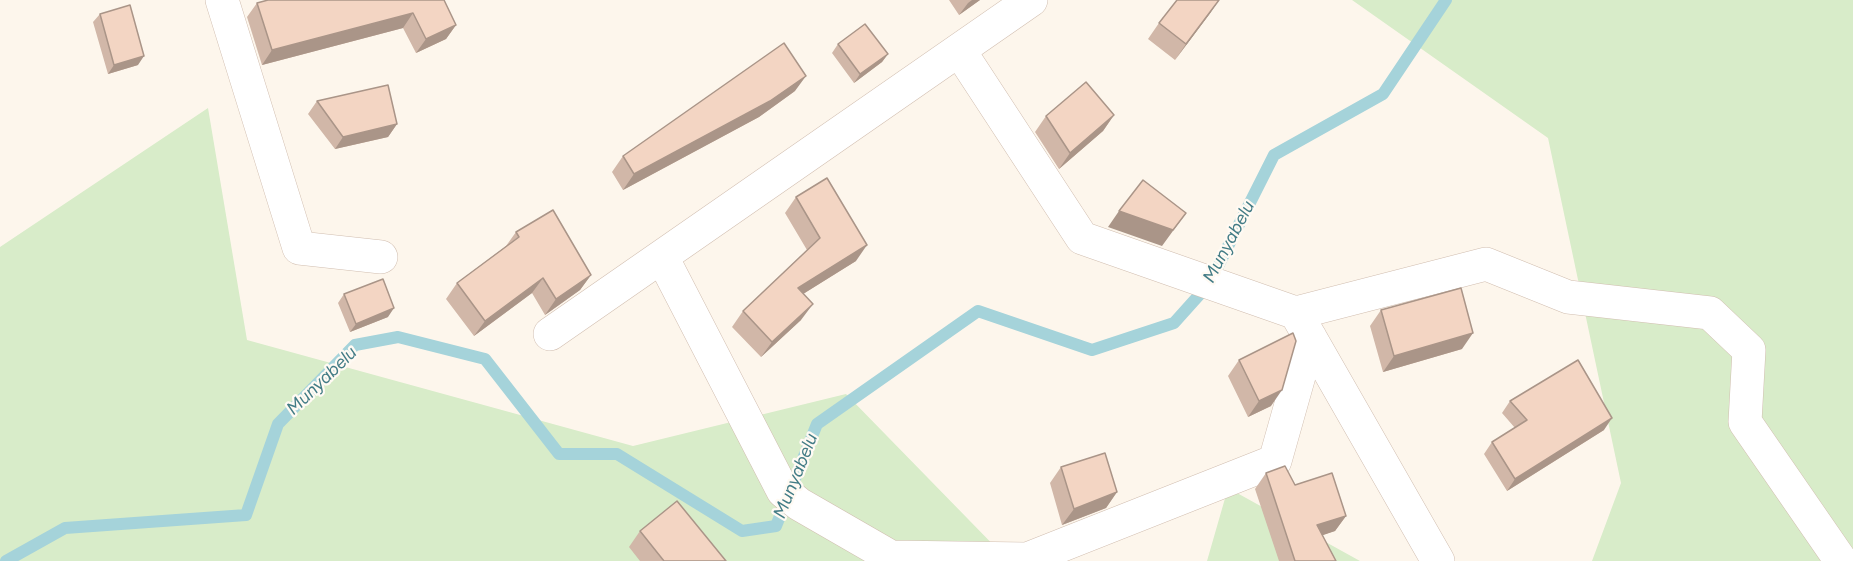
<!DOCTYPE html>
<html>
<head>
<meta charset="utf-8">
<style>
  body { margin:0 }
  canvas { display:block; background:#fdf6ec }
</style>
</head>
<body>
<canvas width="1853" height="561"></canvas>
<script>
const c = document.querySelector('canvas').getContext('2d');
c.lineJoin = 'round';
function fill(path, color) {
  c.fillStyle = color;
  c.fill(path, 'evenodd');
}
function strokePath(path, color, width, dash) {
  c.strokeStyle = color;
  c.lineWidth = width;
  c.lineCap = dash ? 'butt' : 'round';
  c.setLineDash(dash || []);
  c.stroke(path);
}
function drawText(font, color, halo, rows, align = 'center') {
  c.font = font + ' Figtree,sans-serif';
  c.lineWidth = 4.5;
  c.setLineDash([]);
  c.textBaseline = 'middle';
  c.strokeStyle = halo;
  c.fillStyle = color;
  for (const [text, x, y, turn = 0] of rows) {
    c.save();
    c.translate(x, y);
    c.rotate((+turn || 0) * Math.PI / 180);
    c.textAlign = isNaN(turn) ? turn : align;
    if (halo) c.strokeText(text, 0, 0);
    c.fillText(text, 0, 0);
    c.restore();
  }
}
fill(new Path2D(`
  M 1352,0 L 1853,0 L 1853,561 L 1592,561 L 1621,483 L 1548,138 Z
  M 208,108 L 247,340 L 633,446 L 846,394 L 1009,561 L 0,561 L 0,247 Z
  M 1228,488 L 1360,561 L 1207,561 Z`), '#d8ecc9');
strokePath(new Path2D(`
  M 6,561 L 65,528 L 246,515 L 278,424 L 355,345 L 398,337 L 485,359 L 559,454 L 617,454 L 742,531 L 776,526 L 817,424 L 978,311 L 1092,350 L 1174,323 L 1209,284 L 1274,155 L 1383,94 L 1446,0`), '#a5d3da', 12);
const minor = new Path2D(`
  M 222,0 L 299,248 L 381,257
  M 959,50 L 1082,238 L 1296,313 L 1438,561
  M 662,257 L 783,491 L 799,504 L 891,557 L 890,561
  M 1296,313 L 1486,264 L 1568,297 L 1710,313 L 1749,350 L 1745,422 L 1841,561
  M 550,334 L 1031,0
  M 891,557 L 1027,559 L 1275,461 L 1310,337`);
strokePath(minor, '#d1beb0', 34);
strokePath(minor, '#fff', 33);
fill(new Path2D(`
  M 444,0 L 456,25 L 446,39 L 416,53 L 403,28 L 262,65 L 247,17 L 257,3 Z
  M 949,0 L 980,0 L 959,15 Z
  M 1211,12 L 1175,60 L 1148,39 L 1159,23 Z
  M 100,14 L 138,65 L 108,74 L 93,22 Z
  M 838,44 L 888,54 L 882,62 L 854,83 L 832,53 Z
  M 795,91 L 759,117 L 623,190 L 612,172 L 623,156 Z
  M 317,101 L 397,124 L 388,137 L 335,149 L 308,114 Z
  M 1114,115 L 1103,131 L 1059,169 L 1035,132 L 1046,116 Z
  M 796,197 L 856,261 L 803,294 L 801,320 L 761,357 L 732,327 L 743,311 L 807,250 L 785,213 Z
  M 516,232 L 591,275 L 580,290 L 545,315 L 532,293 L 474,336 L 446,299 L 457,283 L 506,246 Z
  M 344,294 L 388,317 L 350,332 L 338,303 Z
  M 1381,310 L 1462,349 L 1383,372 L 1370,326 Z
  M 1239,360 L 1271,406 L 1248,417 L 1228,376 Z
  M 1510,401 L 1604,430 L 1507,491 L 1484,454 L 1492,442 L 1515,428 L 1502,413 Z
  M 1061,467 L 1117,492 L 1106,508 L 1062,525 L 1050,483 Z
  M 1266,473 L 1295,485 L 1346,516 L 1335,531 L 1322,535 L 1336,561 L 1279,561 L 1255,489 Z
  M 640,531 L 726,561 L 640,561 L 629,547 Z`), '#d1b7a8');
fill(new Path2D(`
  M 972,0 L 980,0 L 959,15 L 968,3 Z
  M 1219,0 L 1211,12 L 1175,60 L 1186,44 Z
  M 413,13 L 403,28 L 262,65 L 272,50 Z
  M 456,25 L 446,39 L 416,53 L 426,39 Z
  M 888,54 L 882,62 L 854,83 L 860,74 Z
  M 144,56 L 138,65 L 108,74 L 114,65 Z
  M 806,76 L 795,91 L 759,117 L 623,190 L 634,174 Z
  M 1114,115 L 1103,131 L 1059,169 L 1070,153 Z
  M 397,124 L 388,137 L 335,149 L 343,137 Z
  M 1119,211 L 1186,213 L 1162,246 L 1108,227 Z
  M 867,245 L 856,261 L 787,304 L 798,288 Z
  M 591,275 L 580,290 L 545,315 L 556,299 Z
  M 543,278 L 532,293 L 474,336 L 485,321 Z
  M 813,304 L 801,320 L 761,357 L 772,342 Z
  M 394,308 L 388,317 L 350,332 L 356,324 Z
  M 1473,333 L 1462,349 L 1383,372 L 1394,356 Z
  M 1282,390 L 1271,406 L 1248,417 L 1259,401 Z
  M 1612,418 L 1604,430 L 1507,491 L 1515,479 Z
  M 1117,492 L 1106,508 L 1062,525 L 1074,509 Z
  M 1346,516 L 1335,531 L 1306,541 L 1317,525 Z`), '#aa9588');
const building = new Path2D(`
  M 268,0 L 444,0 L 456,25 L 426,39 L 413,13 L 272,50 L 257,3 Z
  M 1177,0 L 1219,0 L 1186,44 L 1159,23 Z
  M 130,5 L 144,56 L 114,65 L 100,14 Z
  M 865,24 L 888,54 L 860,74 L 838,44 Z
  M 784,43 L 806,76 L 770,101 L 634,174 L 623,156 Z
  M 1086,82 L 1114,115 L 1070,153 L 1046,116 Z
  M 388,85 L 397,124 L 343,137 L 317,101 Z
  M 827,178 L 867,245 L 798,288 L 813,304 L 772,342 L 743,311 L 820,238 L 796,197 Z
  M 1143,180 L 1186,213 L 1173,230 L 1119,211 Z
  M 553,210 L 591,275 L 556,299 L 543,278 L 485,321 L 457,283 L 519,237 L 516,232 Z
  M 383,279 L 394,308 L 356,324 L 344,294 Z
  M 1461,288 L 1473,333 L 1394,356 L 1381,310 Z
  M 1293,333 L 1296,341 L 1282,390 L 1259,401 L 1239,360 Z
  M 1578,360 L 1612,418 L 1515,479 L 1492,442 L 1527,420 L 1510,401 Z
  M 1105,453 L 1117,492 L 1074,509 L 1061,467 Z
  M 1285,466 L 1295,485 L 1332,473 L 1346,516 L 1317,525 L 1336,561 L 1295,561 L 1266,473 Z
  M 677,501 L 726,561 L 664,561 L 640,531 Z`);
fill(building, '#f3d5c3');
strokePath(building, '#aa9588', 1.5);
drawText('italic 18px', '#437c86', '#fffaf3', [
  ["Munyabelu",1229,242,-62],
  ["Munyabelu",322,381,-44],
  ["Munyabelu",796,476,-68]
]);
</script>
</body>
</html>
